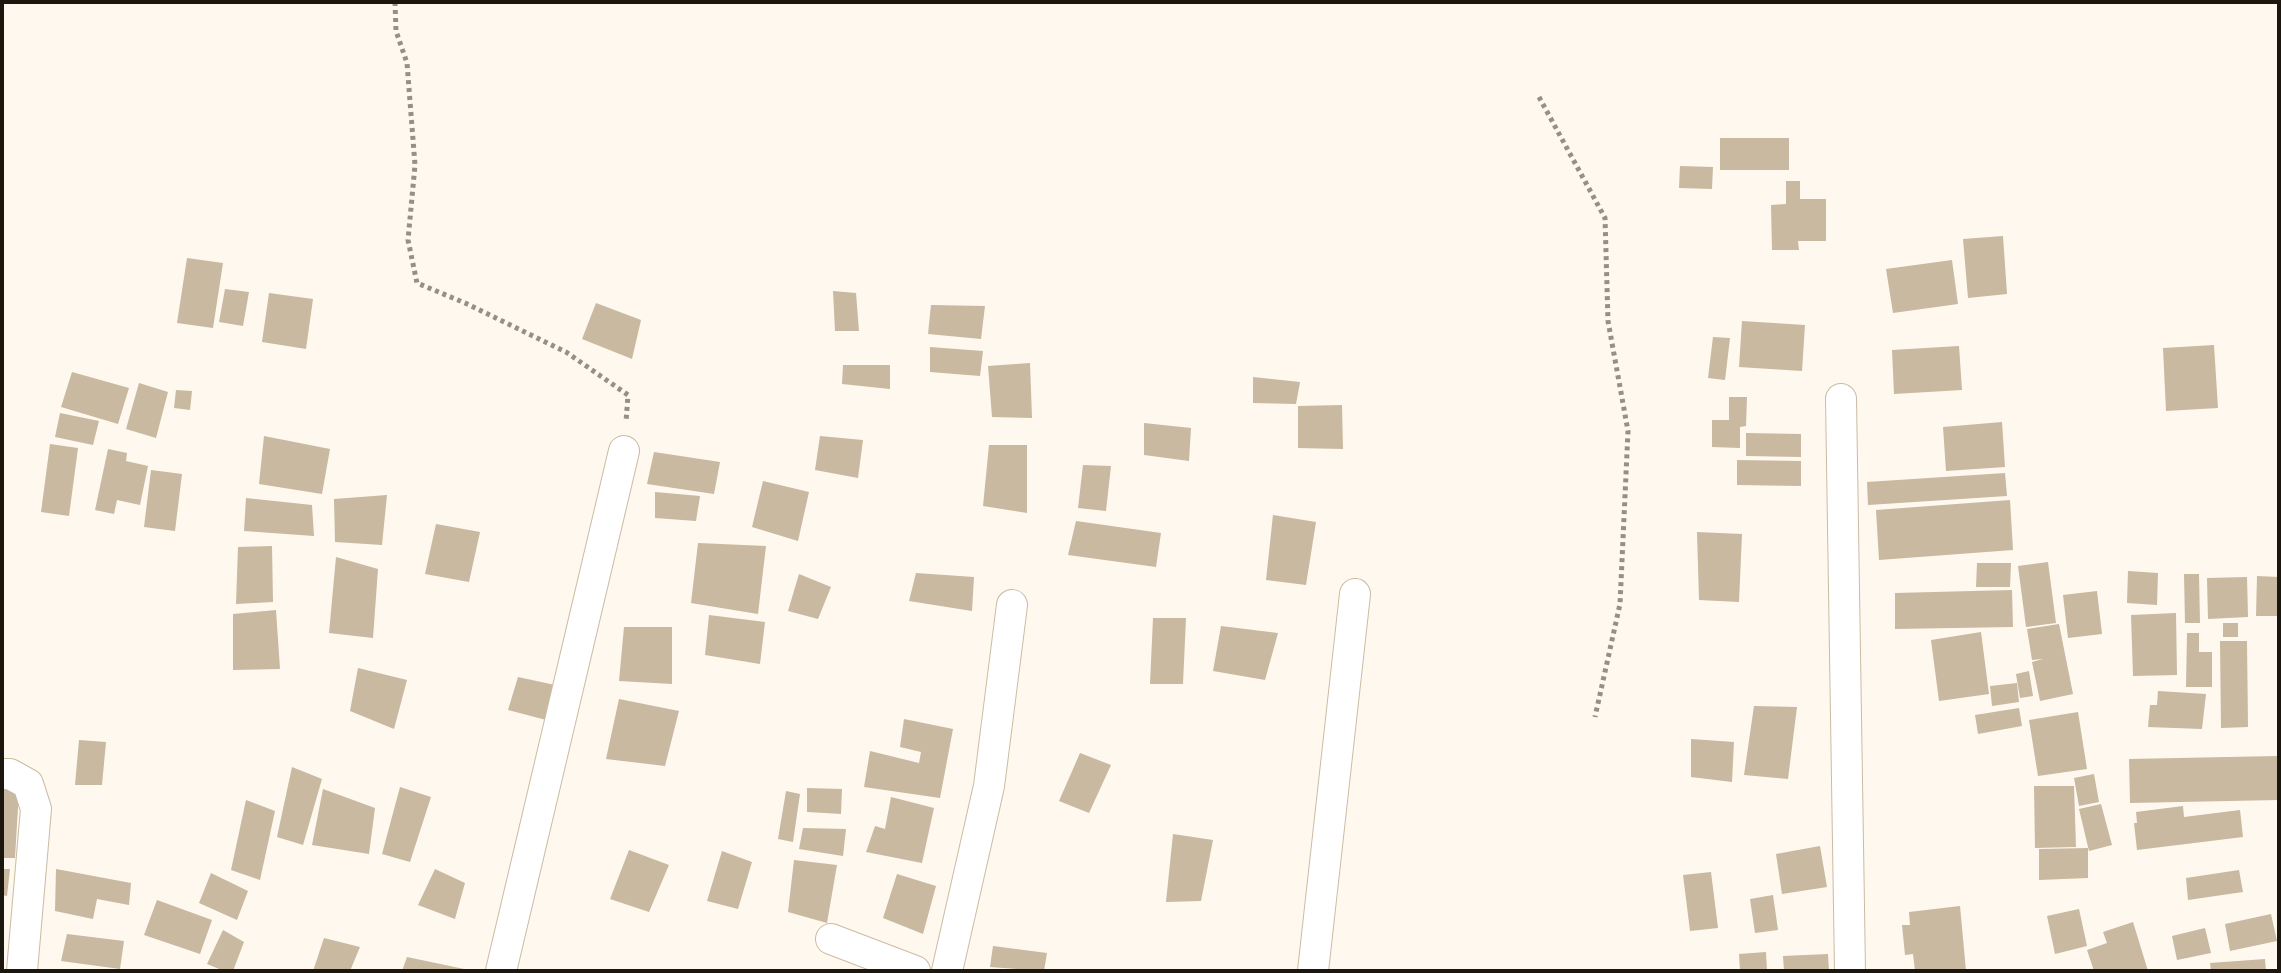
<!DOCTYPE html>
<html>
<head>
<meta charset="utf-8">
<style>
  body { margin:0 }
  #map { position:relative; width:2281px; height:973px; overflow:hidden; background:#fef8ee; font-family:"PT Sans Narrow",sans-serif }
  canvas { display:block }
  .frame { position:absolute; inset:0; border:4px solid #1c170e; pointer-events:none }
</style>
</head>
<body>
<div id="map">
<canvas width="2281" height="973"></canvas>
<div class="frame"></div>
</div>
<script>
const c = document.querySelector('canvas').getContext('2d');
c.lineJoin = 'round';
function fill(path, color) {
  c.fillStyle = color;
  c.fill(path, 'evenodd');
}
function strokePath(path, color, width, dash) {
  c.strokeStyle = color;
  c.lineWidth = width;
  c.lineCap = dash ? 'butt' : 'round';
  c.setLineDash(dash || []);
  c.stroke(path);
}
fill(new Path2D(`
  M 1720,138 L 1789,138 L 1789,170 L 1720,170 Z
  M 1680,166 L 1713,167 L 1712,189 L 1679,188 Z
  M 1786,181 L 1800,181 L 1800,199 L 1826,199 L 1826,241 L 1798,241 L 1799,250 L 1772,250 L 1771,205 L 1786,204 Z
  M 2003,236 L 2007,294 L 1968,298 L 1963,239 Z
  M 187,258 L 223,263 L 213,328 L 177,323 Z
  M 1952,260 L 1958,304 L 1893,313 L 1886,269 Z
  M 225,289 L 249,292 L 243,326 L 219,322 Z
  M 833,291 L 856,293 L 859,331 L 835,331 Z
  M 269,293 L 313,299 L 306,349 L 262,342 Z
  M 596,303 L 641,320 L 632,359 L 582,339 Z
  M 931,305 L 985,306 L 981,339 L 928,334 Z
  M 1742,321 L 1805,325 L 1802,371 L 1739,367 Z
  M 1713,337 L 1730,338 L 1725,380 L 1708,378 Z
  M 2214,345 L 2218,408 L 2166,411 L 2163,348 Z
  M 1959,346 L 1962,390 L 1894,394 L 1892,350 Z
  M 930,347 L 983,351 L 980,376 L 930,372 Z
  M 1030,363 L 1032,418 L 992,417 L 988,366 Z
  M 843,365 L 890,365 L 890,389 L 842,384 Z
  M 72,372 L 129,388 L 118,424 L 61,407 Z
  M 1253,377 L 1300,382 L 1296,404 L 1253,403 Z
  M 139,383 L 168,392 L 156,438 L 126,429 Z
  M 176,390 L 192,391 L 190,410 L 174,408 Z
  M 1729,397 L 1747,397 L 1746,426 L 1740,427 L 1740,448 L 1712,447 L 1712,420 L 1729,420 Z
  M 1342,405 L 1343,449 L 1298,448 L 1298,406 Z
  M 60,413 L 99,421 L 93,445 L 55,437 Z
  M 2002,422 L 2005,467 L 1946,471 L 1943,427 Z
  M 1144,423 L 1191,428 L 1189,461 L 1144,455 Z
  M 1746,433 L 1801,434 L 1801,457 L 1746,456 Z
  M 264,436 L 330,449 L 322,494 L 259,484 Z
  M 820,436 L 863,440 L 858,478 L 815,470 Z
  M 50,444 L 78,448 L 69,516 L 41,512 Z
  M 989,445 L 1027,445 L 1027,513 L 983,506 Z
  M 108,449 L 127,453 L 126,461 L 148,466 L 140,505 L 117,500 L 114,514 L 95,510 Z
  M 654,452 L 720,462 L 714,494 L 647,484 Z
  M 1737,460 L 1801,461 L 1801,486 L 1737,485 Z
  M 1083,465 L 1111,466 L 1106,511 L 1078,508 Z
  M 151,470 L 182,474 L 175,531 L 144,527 Z
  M 2005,473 L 2007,496 L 1868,505 L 1867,482 Z
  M 763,481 L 809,492 L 798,541 L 752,527 Z
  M 655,492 L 700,496 L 696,521 L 655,518 Z
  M 387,495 L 382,545 L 335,542 L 334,499 Z
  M 246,498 L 312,505 L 314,536 L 244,531 Z
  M 2010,500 L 2013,550 L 1879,560 L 1876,510 Z
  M 1273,515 L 1316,522 L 1306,585 L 1266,580 Z
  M 1076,521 L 1161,533 L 1156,567 L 1068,555 Z
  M 436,524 L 480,532 L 469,582 L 425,574 Z
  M 1697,532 L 1742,534 L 1739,602 L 1699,600 Z
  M 698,543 L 766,546 L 758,614 L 691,603 Z
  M 272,546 L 273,602 L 236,604 L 238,547 Z
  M 336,557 L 378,569 L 373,638 L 329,633 Z
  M 2048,562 L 2056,623 L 2026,627 L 2018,566 Z
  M 1977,563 L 2011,563 L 2010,587 L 1976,587 Z
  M 2128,571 L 2158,573 L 2157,605 L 2127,603 Z
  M 916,573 L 974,577 L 972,611 L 909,601 Z
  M 799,574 L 831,587 L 818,619 L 788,611 Z
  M 2184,574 L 2199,574 L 2200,623 L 2185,623 Z
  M 2257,576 L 2279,577 L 2279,616 L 2256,616 Z
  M 2247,577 L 2248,617 L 2208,619 L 2207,578 Z
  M 2012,590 L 2013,627 L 1895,629 L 1895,593 Z
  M 2097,591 L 2102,634 L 2068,638 L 2063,595 Z
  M 276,610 L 280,669 L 233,670 L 233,614 Z
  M 2176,613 L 2177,675 L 2133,676 L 2131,615 Z
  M 709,615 L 765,622 L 760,664 L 705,655 Z
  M 1153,618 L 1186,618 L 1183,684 L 1150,684 Z
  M 2223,623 L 2238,623 L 2238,637 L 2223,637 Z
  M 2059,624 L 2073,694 L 2040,701 L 2032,662 L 2043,659 L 2032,660 L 2027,629 Z
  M 1221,626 L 1278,633 L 1265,680 L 1213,671 Z
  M 624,627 L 672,627 L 672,684 L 619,681 Z
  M 1981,632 L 1989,694 L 1939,701 L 1931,640 Z
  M 2187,633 L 2199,633 L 2199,652 L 2212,652 L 2212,687 L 2186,687 Z
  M 2220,641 L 2247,641 L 2248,727 L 2221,728 Z
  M 358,668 L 407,680 L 394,729 L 350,711 Z
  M 2029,671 L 2033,696 L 2020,698 L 2016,674 Z
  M 518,677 L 555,685 L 550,721 L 508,710 Z
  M 2017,683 L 2019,702 L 1992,706 L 1990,686 Z
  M 2158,691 L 2206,694 L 2202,729 L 2148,727 L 2150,705 L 2157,705 Z
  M 619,699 L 679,711 L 665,766 L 606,759 Z
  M 1754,706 L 1797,707 L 1788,779 L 1744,775 Z
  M 2019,708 L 2022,726 L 1978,734 L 1975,715 Z
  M 2078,712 L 2087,769 L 2038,776 L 2029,720 Z
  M 904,719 L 953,729 L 940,798 L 864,787 L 870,751 L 919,763 L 921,752 L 900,747 Z
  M 1691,739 L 1734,742 L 1732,782 L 1691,777 Z
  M 79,740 L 106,742 L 102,785 L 75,785 Z
  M 1080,753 L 1111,765 L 1089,813 L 1059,801 Z
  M 2278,756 L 2278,800 L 2130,803 L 2129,759 Z
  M 292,767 L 322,779 L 303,845 L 277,837 Z
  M 2094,774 L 2099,802 L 2079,806 L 2074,778 Z
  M 2034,786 L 2074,786 L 2076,847 L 2035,848 Z
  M 400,787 L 431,797 L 410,862 L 382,854 Z
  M 807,788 L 842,789 L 841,814 L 807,812 Z
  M 2,789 L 19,790 L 15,858 L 2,858 Z
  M 323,789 L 375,808 L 369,854 L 312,845 Z
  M 786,791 L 800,794 L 793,842 L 778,839 Z
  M 891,797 L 934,808 L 922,863 L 866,852 L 875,826 L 885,829 Z
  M 246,800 L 275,811 L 260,880 L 231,870 Z
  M 2101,804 L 2112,845 L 2089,851 L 2079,809 Z
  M 2183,806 L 2184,817 L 2240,810 L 2243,837 L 2137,850 L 2134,823 L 2137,823 L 2136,812 Z
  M 803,828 L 846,829 L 843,856 L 799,849 Z
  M 1173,834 L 1213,840 L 1201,901 L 1166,902 Z
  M 1820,846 L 1827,887 L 1782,894 L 1776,854 Z
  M 2088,848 L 2088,878 L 2039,880 L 2039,849 Z
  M 629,850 L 669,865 L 649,912 L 610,899 Z
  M 722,851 L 752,862 L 738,909 L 707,901 Z
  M 794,860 L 837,865 L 827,923 L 788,912 Z
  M 2,869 L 10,869 L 7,896 L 2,895 Z
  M 56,869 L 131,883 L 129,905 L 97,899 L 93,919 L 55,911 Z
  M 435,869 L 465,883 L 455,919 L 418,905 Z
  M 2239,870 L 2243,892 L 2188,900 L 2186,878 Z
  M 1711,872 L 1718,928 L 1690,931 L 1683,875 Z
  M 211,873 L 248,891 L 237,920 L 199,903 Z
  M 897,874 L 936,886 L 923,934 L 883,918 Z
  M 1773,895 L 1778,930 L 1755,933 L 1750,899 Z
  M 157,900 L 212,920 L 200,954 L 144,935 Z
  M 1960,906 L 1966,971 L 1915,971 L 1913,954 L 1905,955 L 1902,925 L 1910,925 L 1909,912 Z
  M 2079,909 L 2087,946 L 2055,954 L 2047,916 Z
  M 2271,914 L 2277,941 L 2230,951 L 2225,924 Z
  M 2133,922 L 2148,971 L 2094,971 L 2087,950 L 2107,943 L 2103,932 Z
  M 2205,928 L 2211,953 L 2177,960 L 2172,936 Z
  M 223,930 L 244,942 L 233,971 L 224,971 L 207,964 Z
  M 67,934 L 124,941 L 120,969 L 61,961 Z
  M 324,938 L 360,947 L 350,971 L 313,971 Z
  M 993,946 L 1047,953 L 1044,971 L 990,967 Z
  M 1766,952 L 1767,971 L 1740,971 L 1739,954 Z
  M 1828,954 L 1829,971 L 1784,971 L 1783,956 Z
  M 407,957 L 469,970 L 469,971 L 402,971 Z
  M 2265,959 L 2266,971 L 2211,971 L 2210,963 Z`), '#c8b9a0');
const street = new Path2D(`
  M 1841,399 L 1850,971
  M 2,774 L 10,774 L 28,784 L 36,809 L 22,971
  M 831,939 L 915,971
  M 501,971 L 624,451
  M 947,971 L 989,786 L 1012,605
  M 1313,971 L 1355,594`);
strokePath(street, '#cbbba2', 32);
strokePath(new Path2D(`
  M 395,2 L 396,31 L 407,63 L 415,165 L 408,240 L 417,283 L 465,303 L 566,352 L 628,395 L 626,422
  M 1539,97 L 1605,218 L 1608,321 L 1628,431 L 1620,604 L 1595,717`), '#958f86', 5, [4, 4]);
strokePath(street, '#fff', 30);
</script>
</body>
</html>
